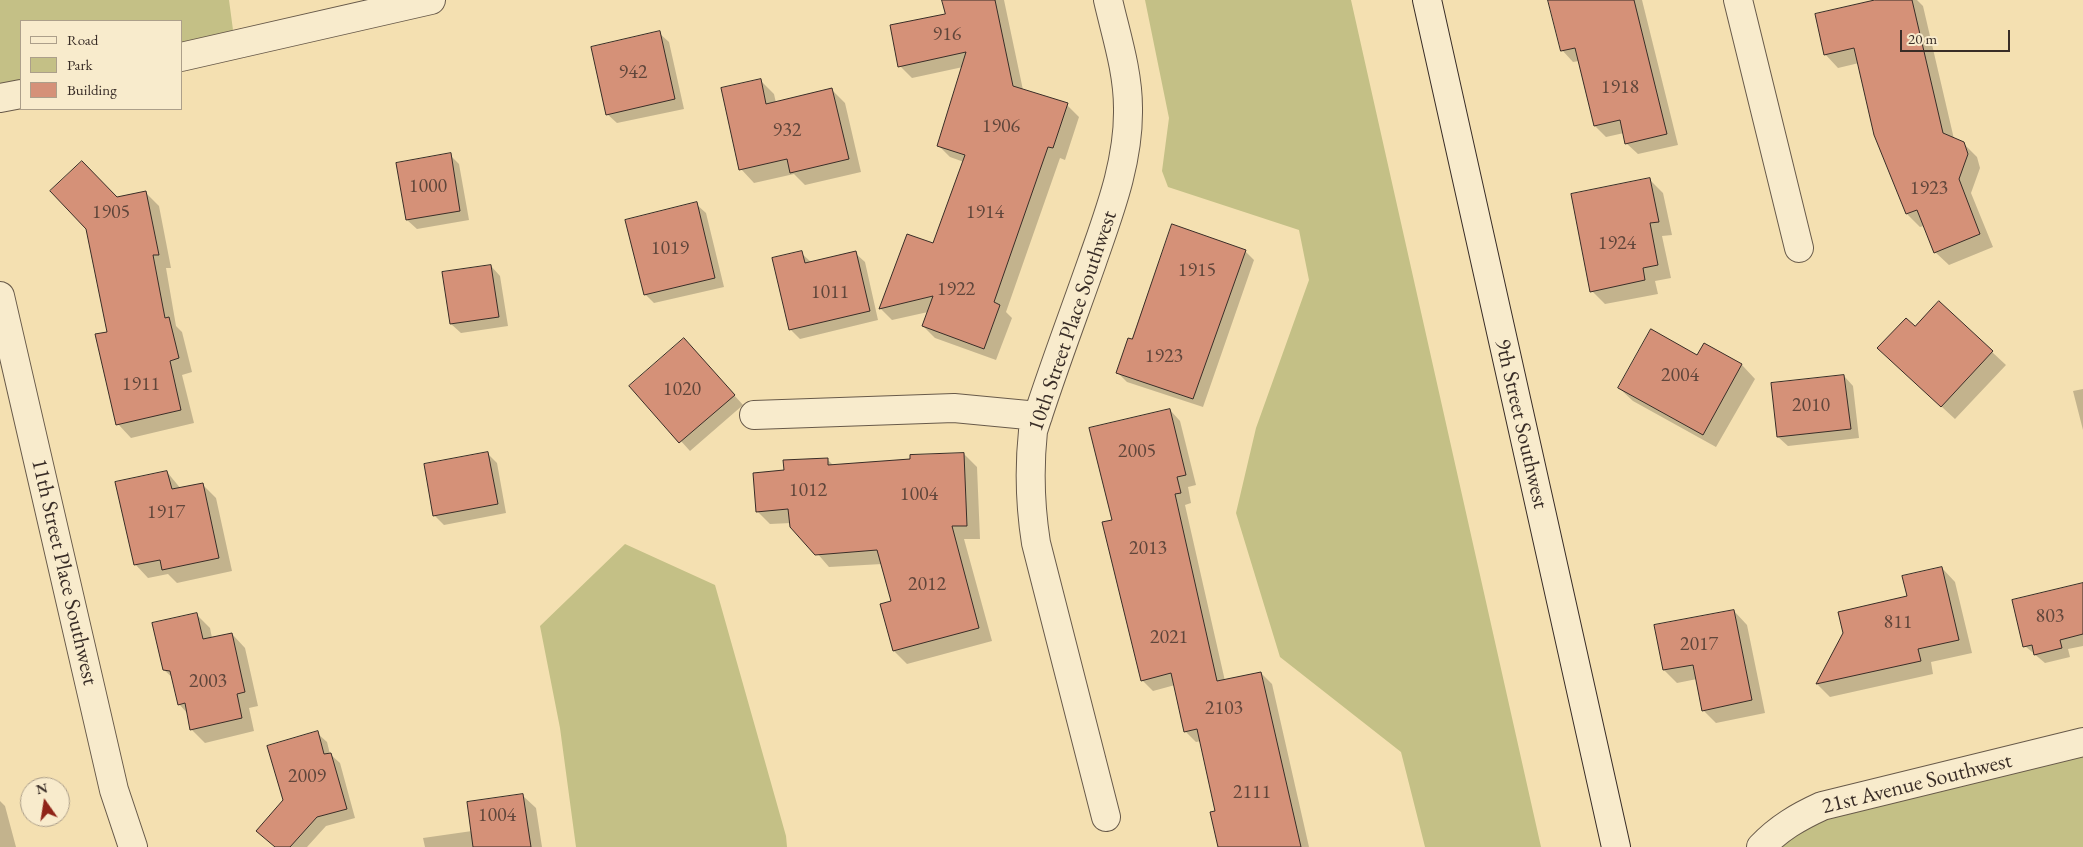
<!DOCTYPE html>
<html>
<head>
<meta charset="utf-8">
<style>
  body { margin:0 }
  #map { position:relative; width:2083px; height:847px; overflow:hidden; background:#f4e0b1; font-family:"EB Garamond",serif }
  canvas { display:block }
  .legend { position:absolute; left:20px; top:20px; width:162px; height:90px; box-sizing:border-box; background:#f8ebcc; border:1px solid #ac9f8a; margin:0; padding:6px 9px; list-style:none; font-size:15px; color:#392d27 }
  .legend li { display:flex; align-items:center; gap:10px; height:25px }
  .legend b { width:25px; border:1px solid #ac9f8a }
  .north { position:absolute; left:20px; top:777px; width:50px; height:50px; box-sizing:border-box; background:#f8ebcc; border:1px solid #ac9f8a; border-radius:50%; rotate:347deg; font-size:14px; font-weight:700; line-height:20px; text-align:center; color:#392d27 }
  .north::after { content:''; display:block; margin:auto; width:18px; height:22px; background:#8f2418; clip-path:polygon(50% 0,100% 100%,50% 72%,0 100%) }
  .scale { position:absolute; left:1900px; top:30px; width:110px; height:22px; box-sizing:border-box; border:2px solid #392d27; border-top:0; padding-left:6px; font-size:15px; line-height:18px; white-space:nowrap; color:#392d27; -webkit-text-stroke:4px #f8ebcc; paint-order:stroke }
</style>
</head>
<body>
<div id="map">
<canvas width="2083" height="847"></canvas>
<ul class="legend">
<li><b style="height:6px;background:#f8ebcc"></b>Road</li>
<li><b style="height:14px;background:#c4c086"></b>Park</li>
<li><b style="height:14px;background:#d59178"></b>Building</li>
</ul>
<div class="north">N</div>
<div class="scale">20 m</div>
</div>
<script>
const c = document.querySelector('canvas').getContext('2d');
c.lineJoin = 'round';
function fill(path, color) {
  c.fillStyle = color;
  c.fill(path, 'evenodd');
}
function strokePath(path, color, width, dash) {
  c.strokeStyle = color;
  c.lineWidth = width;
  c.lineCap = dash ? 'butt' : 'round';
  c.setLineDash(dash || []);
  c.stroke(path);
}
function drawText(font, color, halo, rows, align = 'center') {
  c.font = font + ' "EB Garamond",serif';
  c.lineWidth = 5;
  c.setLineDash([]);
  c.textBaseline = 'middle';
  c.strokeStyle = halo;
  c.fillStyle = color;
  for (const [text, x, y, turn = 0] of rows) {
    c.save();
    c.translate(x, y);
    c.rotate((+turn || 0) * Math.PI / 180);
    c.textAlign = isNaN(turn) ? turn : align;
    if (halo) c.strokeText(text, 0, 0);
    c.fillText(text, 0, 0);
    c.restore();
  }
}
fill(new Path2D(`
  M 0,0 L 229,0 L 235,45 L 181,57 L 181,21 L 21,21 L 21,94 L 0,98 Z
  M 1145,0 L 1351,0 L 1541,847 L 1425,847 L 1401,752 L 1280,657 L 1236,513 L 1256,428 L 1309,280 L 1299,230 L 1168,187 L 1162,171 L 1169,118 Z
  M 625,544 L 715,585 L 786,836 L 787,847 L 576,847 L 560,728 L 540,626 Z
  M 2083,742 L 2083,847 L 1761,847 L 1775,833 Z`), '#c4c086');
fill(new Path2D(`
  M 943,0 L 1004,0 L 1023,90 L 1067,105 L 1079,117 L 1065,160 L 1060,158 L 1006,312 L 1012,318 L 996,360 L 935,338 L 923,326 L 928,312 L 892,320 L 881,309 L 908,235 L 934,245 L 964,162 L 950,157 L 938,145 L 963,67 L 912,78 L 900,66 L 947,15 Z
  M 1550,0 L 1642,0 L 1678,145 L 1638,154 L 1626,143 L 1624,133 L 1606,137 L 1595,126 L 1579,61 L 1573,62 L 1562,50 Z
  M 1880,0 L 1917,0 L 1923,6 L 1954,139 L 1963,143 L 1977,157 L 1980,168 L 1971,193 L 1993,247 L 1949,265 L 1935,252 L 1924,226 L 1920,227 L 1907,214 L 1875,134 L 1859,63 L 1838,68 L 1825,54 Z
  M 659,33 L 669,42 L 684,109 L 617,123 L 607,114 Z
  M 760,80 L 774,94 L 776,103 L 832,90 L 845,103 L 861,172 L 805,185 L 794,174 L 754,183 L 741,169 Z
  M 450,155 L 459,164 L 469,220 L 417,229 L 407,220 Z
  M 1649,179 L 1663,193 L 1672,235 L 1662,236 L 1671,278 L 1655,281 L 1658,294 L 1605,304 L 1592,291 Z
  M 146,193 L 159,206 L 171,268 L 166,268 L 176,326 L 182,332 L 192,372 L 182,375 L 194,423 L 131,438 L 118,424 L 108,333 L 117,198 Z
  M 696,204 L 706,213 L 724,287 L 654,303 L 645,294 Z
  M 1245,251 L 1254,260 L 1203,407 L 1127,382 L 1118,373 L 1133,341 Z
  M 801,253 L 811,262 L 855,253 L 865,262 L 878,320 L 800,339 L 791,330 L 774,259 Z
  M 491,266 L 500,276 L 508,326 L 461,333 L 451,324 Z
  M 1915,328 L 1992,352 L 2006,365 L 1955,419 L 1892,361 Z
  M 684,339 L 743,405 L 690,451 L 631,386 Z
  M 1704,345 L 1742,365 L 1755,379 L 1716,447 L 1633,401 L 1619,388 L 1698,356 Z
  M 1844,376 L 1853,386 L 1859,438 L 1788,446 L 1778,437 Z
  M 2083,389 L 2083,430 L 2073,391 Z
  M 1170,410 L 1180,421 L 1196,485 L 1188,487 L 1191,503 L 1185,505 L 1225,681 L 1261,673 L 1272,684 L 1309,847 L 1228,847 L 1201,741 L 1196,742 L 1185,731 L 1175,685 L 1153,691 L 1142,680 L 1113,521 Z
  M 488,454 L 497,463 L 506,513 L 444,525 L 434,515 Z
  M 964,454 L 977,467 L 980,539 L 964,539 L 992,641 L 907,664 L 894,651 L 893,602 L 882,564 L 829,567 L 791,523 L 770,524 L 757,511 L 785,472 L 827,459 L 834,466 Z
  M 167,472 L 181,489 L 202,484 L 216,498 L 232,571 L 177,583 L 168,574 L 148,578 L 135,564 Z
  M 1942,568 L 1955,582 L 1972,653 L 1931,662 L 1933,674 L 1830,697 L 1817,684 L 1844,633 L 1908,597 Z
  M 2083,585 L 2083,646 L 2068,649 L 2070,657 L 2045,663 L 2025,646 Z
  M 1734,611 L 1747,625 L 1765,713 L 1716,723 L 1703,710 L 1697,679 L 1677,683 L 1664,670 Z
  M 196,614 L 210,628 L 212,638 L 232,634 L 245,648 L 258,706 L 249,708 L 254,731 L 205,743 L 191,729 L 188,714 L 179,704 L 173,678 L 164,670 Z
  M 317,733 L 327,742 L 330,754 L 340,763 L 355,818 L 326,826 L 307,847 L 275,847 L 284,801 Z
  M 522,795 L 536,808 L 542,847 L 425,847 L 423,838 L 472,831 Z
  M 0,801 L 5,806 L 16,847 L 0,847 Z`), '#0003');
const building = new Path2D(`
  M 942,0 L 995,0 L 1013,86 L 1068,103 L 1053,148 L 1048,147 L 994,302 L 1000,305 L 984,349 L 922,326 L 933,296 L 879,309 L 907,234 L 933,243 L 965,155 L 937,146 L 966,52 L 898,67 L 890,25 L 945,14 Z
  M 1548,0 L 1634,0 L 1667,134 L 1625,144 L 1620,120 L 1594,126 L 1575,48 L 1561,51 Z
  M 1875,0 L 1912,0 L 1943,133 L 1964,142 L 1968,154 L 1959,179 L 1980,234 L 1934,253 L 1917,210 L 1906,214 L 1874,135 L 1854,48 L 1824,55 L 1815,14 Z
  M 660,31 L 675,99 L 606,115 L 591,47 Z
  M 761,79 L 766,104 L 832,88 L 849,159 L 790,173 L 787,159 L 739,170 L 721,88 Z
  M 451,153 L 460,211 L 406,220 L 396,163 Z
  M 82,161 L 117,197 L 146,191 L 159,255 L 153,255 L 165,318 L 169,317 L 179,358 L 170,361 L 181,410 L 116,425 L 95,334 L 107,332 L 86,229 L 50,191 Z
  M 1650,178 L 1659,222 L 1650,223 L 1658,265 L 1643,268 L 1645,280 L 1590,292 L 1571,194 Z
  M 697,202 L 715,278 L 644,295 L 625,220 Z
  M 1172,224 L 1246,250 L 1193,399 L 1116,373 L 1128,338 L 1132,339 Z
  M 802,251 L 805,263 L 856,251 L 870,311 L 789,330 L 772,258 Z
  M 491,265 L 499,317 L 450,324 L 442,272 Z
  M 1939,301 L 1993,351 L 1941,407 L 1877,348 L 1906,318 L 1915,326 Z
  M 1651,329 L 1697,355 L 1704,343 L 1742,364 L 1703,435 L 1618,388 Z
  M 684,338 L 735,395 L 679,443 L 629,386 Z
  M 1844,375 L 1851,429 L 1777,437 L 1771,383 Z
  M 1170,409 L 1186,475 L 1177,477 L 1181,493 L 1175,494 L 1217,681 L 1261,672 L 1301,847 L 1218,847 L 1210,812 L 1215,811 L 1197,729 L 1184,732 L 1171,673 L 1141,681 L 1102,522 L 1112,520 L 1089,428 Z
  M 488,452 L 498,504 L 433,516 L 424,464 Z
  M 964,453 L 967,526 L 952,526 L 979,628 L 893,651 L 880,604 L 891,601 L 877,550 L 815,555 L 790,527 L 788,509 L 756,512 L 753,473 L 784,470 L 783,460 L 828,458 L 828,465 L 910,459 L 910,455 Z
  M 167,471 L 172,489 L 203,483 L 219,558 L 162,570 L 160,560 L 134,565 L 115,482 Z
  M 1942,567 L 1959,640 L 1918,649 L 1921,661 L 1816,684 L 1843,633 L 1838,612 L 1907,596 L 1902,576 Z
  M 2083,583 L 2083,634 L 2060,640 L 2062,648 L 2034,655 L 2032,645 L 2023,647 L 2012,600 Z
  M 1734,610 L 1752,700 L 1702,711 L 1693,665 L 1663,670 L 1654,625 Z
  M 197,613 L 203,639 L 232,633 L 245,692 L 237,694 L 242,718 L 190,730 L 185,703 L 178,705 L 170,671 L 163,670 L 152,623 Z
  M 318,731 L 324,754 L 331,753 L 347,809 L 317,817 L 290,847 L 275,847 L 256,831 L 283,800 L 267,746 Z
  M 523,794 L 531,847 L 473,847 L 467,802 Z`);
fill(building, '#d59178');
strokePath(building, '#392d27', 1);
const minor = new Path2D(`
  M 1738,0 L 1799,248
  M 181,57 L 431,0
  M 0,98 L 21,94
  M 0,296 L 114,790 L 133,847
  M 754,415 L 954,408 L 1038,416
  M 1106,817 L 1036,543 C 1030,505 1029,469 1033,431 C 1051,374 1072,319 1092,262 C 1109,213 1129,162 1128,108 C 1128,71 1116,35 1108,0
  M 1761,847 C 1779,828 1798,817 1822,806 L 2083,742`);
const secondary = new Path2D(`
  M 1427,0 L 1616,847`);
strokePath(minor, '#685a4a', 30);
strokePath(secondary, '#392d27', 30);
strokePath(minor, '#f8ebcc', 28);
strokePath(secondary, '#f8ebcc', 28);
drawText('20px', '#60463b', null, [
  ["916",947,35],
  ["942",633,73],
  ["1918",1620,88],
  ["1906",1001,127],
  ["932",787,131],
  ["1000",428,187],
  ["1923",1929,189],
  ["1905",111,213],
  ["1914",985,213],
  ["1924",1617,244],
  ["1019",670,249],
  ["1915",1197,271],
  ["1922",956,290],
  ["1011",830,293],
  ["1923",1164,357],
  ["2004",1680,376],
  ["1911",141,385],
  ["1020",682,390],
  ["2010",1811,406],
  ["2005",1137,452],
  ["1012",808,491],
  ["1004",919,495],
  ["1917",166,513],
  ["2013",1148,549],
  ["2012",927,585],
  ["803",2050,617],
  ["811",1898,623],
  ["2021",1169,638],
  ["2017",1699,645],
  ["2003",208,682],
  ["2103",1224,709],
  ["2009",307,777],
  ["2111",1252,793],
  ["1004",497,816]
]);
drawText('22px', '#392d27', '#f8ebcc', [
  ["10th Street Place Southwest",1073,321,-71],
  ["9th Street Southwest",1521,424,77],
  ["11th Street Place Southwest",64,572,77],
  ["21st Avenue Southwest",1917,784,-14]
]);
</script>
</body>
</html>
